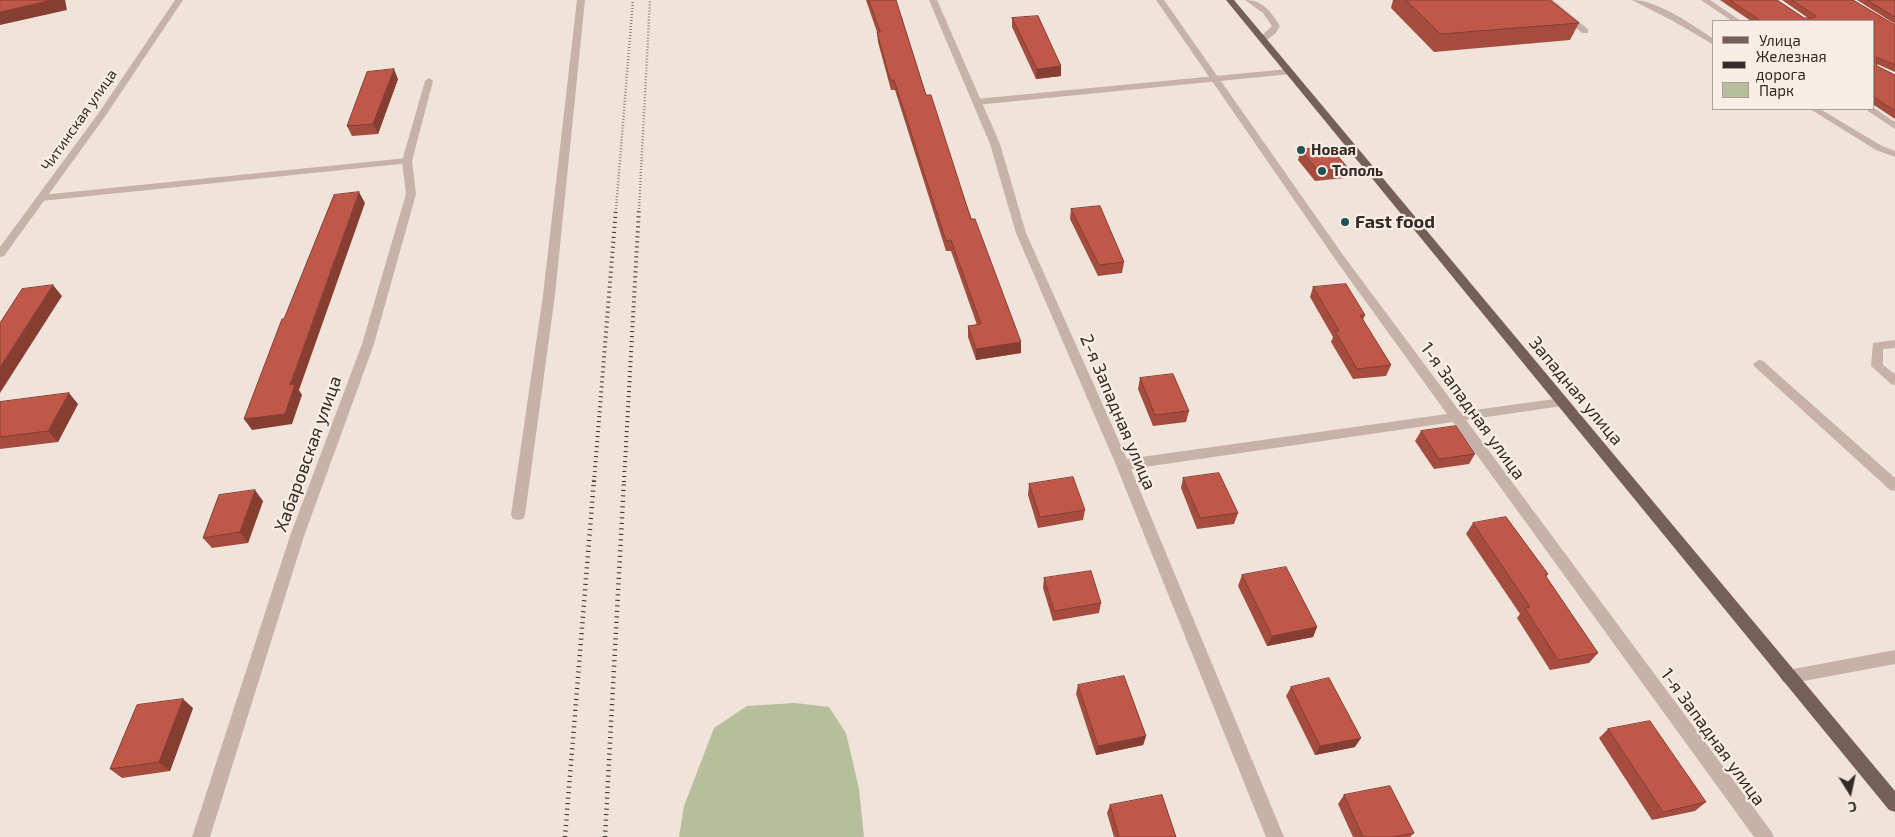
<!DOCTYPE html>
<html>
<head>
<meta charset="utf-8">
<style>
  body { margin:0 }
  #map { position:relative; width:1895px; height:837px; overflow:hidden; background:#f0e3da; font-family:"Exo 2",sans-serif }
  canvas { display:block }
  .legend { position:absolute; left:1712px; top:20px; width:162px; height:90px; box-sizing:border-box; background:#f8eee6; border:1px solid #aaa09a; margin:0; padding:6px 9px; list-style:none; font-size:15px; color:#342a27 }
  .legend li { display:flex; align-items:center; gap:10px; height:25px }
  .legend b { width:25px; border:1px solid #aaa09a }
  .north { position:absolute; left:1825px; top:767px; width:50px; height:50px; -webkit-text-stroke:4px #f8eee6; paint-order:stroke; rotate:170deg; font-size:14px; font-weight:700; line-height:20px; text-align:center; color:#342a27 }
  .north::after { content:''; display:block; margin:auto; width:18px; height:22px; background:#342a27; clip-path:polygon(50% 0,100% 100%,50% 72%,0 100%) }
</style>
</head>
<body>
<div id="map">
<canvas width="1895" height="837"></canvas>
<ul class="legend">
<li><b style="height:6px;background:#755f59"></b>Улица</li>
<li><b style="height:6px;background:#342a27"></b>Железная дорога</li>
<li><b style="height:14px;background:#b6be9b"></b>Парк</li>
</ul>
<div class="north">С</div>
</div>
<script>
const c = document.querySelector('canvas').getContext('2d');
c.lineJoin = 'round';
function fill(path, color) {
  c.fillStyle = color;
  c.fill(path, 'evenodd');
}
function strokePath(path, color, width, dash) {
  c.strokeStyle = color;
  c.lineWidth = width;
  c.lineCap = dash ? 'butt' : 'round';
  c.setLineDash(dash || []);
  c.stroke(path);
}
function drawText(font, color, halo, rows, align = 'center') {
  c.font = font + ' "Exo 2",sans-serif';
  c.lineWidth = 4.5;
  c.setLineDash([]);
  c.textBaseline = 'middle';
  c.strokeStyle = halo;
  c.fillStyle = color;
  for (const [text, x, y, turn = 0] of rows) {
    c.save();
    c.translate(x, y);
    c.rotate((+turn || 0) * Math.PI / 180);
    c.textAlign = isNaN(turn) ? turn : align;
    if (halo) c.strokeText(text, 0, 0);
    c.fillText(text, 0, 0);
    c.restore();
  }
}
fill(new Path2D(`
  M 795,703 L 829,707 L 846,733 L 859,789 L 864,837 L 679,837 L 684,806 L 714,728 L 747,706 Z`), '#b6be9b');
fill(new Path2D(`
  M 577,0 L 585,0 L 555,295 L 525,515 L 523,519 L 518,520 L 513,519 L 511,515 L 543,295 Z
  M 929,0 L 937,0 L 1000,144 L 1026,233 L 1127,459 L 1447,414 L 1335,259 L 1156,0 L 1164,0 L 1343,255 L 1460,412 L 1562,398 L 1566,399 L 1568,402 L 1566,405 L 1562,406 L 1466,420 L 1771,831 L 1774,837 L 1754,837 L 1453,422 L 1131,469 L 1284,837 L 1266,837 L 1116,465 L 1016,233 L 990,144 Z
  M 1245,0 C 1263,0 1271,12 1280,26 L 1275,34 L 1265,41 L 1258,39 L 1272,26 L 1263,13 Z
  M 1544,0 L 1553,0 L 1588,29 L 1588,33 L 1582,33 Z
  M 1632,0 C 1658,0 1692,25 1714,39 L 1714,45 L 1673,21 Z
  M 1701,0 L 1710,0 L 1741,21 L 1732,21 Z
  M 1874,108 L 1895,122 L 1895,129 L 1865,109 Z
  M 1810,109 L 1820,109 L 1882,146 L 1895,151 L 1895,157 L 1876,150 Z
  M 407,158 L 412,161 L 410,163 L 41,201 L 36,198 L 41,195 Z
  M 1895,340 L 1895,348 L 1883,349 L 1883,365 L 1895,374 L 1895,385 L 1891,384 L 1871,366 L 1873,343 Z
  M 1759,360 L 1763,361 L 1895,478 L 1895,491 L 1890,490 L 1755,367 L 1753,364 Z
  M 1895,650 L 1895,664 L 1788,684 L 1783,682 L 1780,677 L 1783,672 L 1788,670 Z`), '#c7b2a7');
fill(new Path2D(`
  M 175,0 L 183,0 L 104,118 L 4,256 L 0,257 L 0,247 L 98,114 Z
  M 1288,69 L 1291,70 L 1291,74 L 976,105 L 972,102 L 976,99 Z
  M 429,78 L 433,81 L 412,161 L 416,194 L 374,344 L 304,536 L 210,837 L 192,837 L 290,536 L 362,344 L 406,194 L 402,161 L 425,81 Z`), '#c7b2a7');
fill(new Path2D(`
  M 1226,0 L 1234,0 L 1895,791 L 1895,812 L 1889,810 Z`), '#755f59');
strokePath(new Path2D(`
  M 616,209 L 633,0
  M 639,209 L 650,0`), '#342a27', 2.5, [0.5, 2.5]);
strokePath(new Path2D(`
  M 594,482 L 616,208
  M 624,482 L 639,208`), '#342a27', 4, [1, 4]);
strokePath(new Path2D(`
  M 565,837 L 594,480
  M 605,837 L 624,480`), '#342a27', 4.5, [1, 4.5]);
fill(new Path2D(`
  M 866,0 L 896,0 L 926,95 L 1021,353 L 976,360 L 968,337 L 968,326 L 977,325 L 951,251 L 946,251 L 895,90 L 891,90 L 878,42 L 877,32 Z
  M 1393,0 L 1550,0 L 1579,23 L 1570,40 L 1434,52 L 1391,8 Z
  M 1720,0 L 1777,0 L 1804,18 L 1808,18 L 1782,0 L 1853,0 L 1895,25 L 1895,72 L 1877,64 L 1877,66 L 1895,75 L 1895,119 L 1874,105 L 1874,21 L 1751,21 Z
  M 1857,0 L 1895,0 L 1895,24 Z
  M 1012,18 L 1061,66 L 1061,76 L 1036,79 L 1012,27 Z
  M 398,79 L 378,134 L 352,136 L 347,126 Z
  M 1301,150 L 1348,168 L 1345,178 L 1315,181 L 1298,160 Z
  M 1071,209 L 1124,262 L 1122,273 L 1098,276 L 1070,219 Z
  M 1313,287 L 1365,315 L 1363,320 L 1391,365 L 1386,376 L 1353,379 L 1331,342 L 1333,337 L 1310,297 Z
  M 1140,378 L 1189,411 L 1186,422 L 1153,426 L 1138,389 Z
  M 0,402 L 78,404 L 58,442 L 0,449 Z
  M 1421,431 L 1475,454 L 1469,464 L 1434,469 L 1415,441 Z
  M 1183,478 L 1238,513 L 1234,524 L 1197,529 L 1181,488 Z
  M 1029,484 L 1085,510 L 1083,520 L 1038,528 L 1028,495 Z
  M 263,501 L 248,543 L 212,548 L 203,538 Z
  M 1473,523 L 1548,574 L 1546,577 L 1598,653 L 1589,663 L 1550,670 L 1517,618 L 1520,614 L 1466,534 Z
  M 1242,575 L 1317,627 L 1313,637 L 1267,646 L 1238,586 Z
  M 1044,578 L 1101,603 L 1099,613 L 1053,621 L 1043,588 Z
  M 1078,685 L 1146,736 L 1143,745 L 1096,755 L 1076,694 Z
  M 1291,687 L 1355,747 L 1315,755 L 1286,696 Z
  M 193,708 L 170,771 L 122,778 L 110,769 Z
  M 1608,729 L 1706,802 L 1695,811 L 1652,820 L 1599,738 Z
  M 1344,795 L 1414,833 L 1410,837 L 1353,837 L 1338,804 Z
  M 1110,805 L 1176,837 L 1114,837 L 1107,813 Z`), '#a54c3f');
fill(new Path2D(`
  M 52,0 L 65,0 L 67,10 L 0,25 L 0,12 Z
  M 1061,66 L 1061,76 L 1036,79 L 1037,69 Z
  M 394,69 L 398,79 L 378,134 L 373,124 Z
  M 359,192 L 365,203 L 299,390 L 302,395 L 292,424 L 252,430 L 244,419 L 290,385 Z
  M 53,285 L 62,296 L 0,393 L 0,367 Z
  M 1021,342 L 1021,353 L 976,360 L 976,349 Z
  M 69,393 L 78,404 L 58,442 L 48,431 Z
  M 255,490 L 263,501 L 248,543 L 240,532 Z
  M 1317,627 L 1313,637 L 1267,646 L 1272,636 Z
  M 183,699 L 193,708 L 170,771 L 159,762 Z
  M 1146,736 L 1143,745 L 1096,755 L 1098,746 Z
  M 1361,738 L 1355,747 L 1315,755 L 1320,746 Z`), '#863e33');
const building = new Path2D(`
  M 0,0 L 52,0 L 0,12 Z
  M 869,0 L 896,0 L 926,95 L 931,95 L 971,219 L 975,219 L 1021,342 L 976,349 L 968,326 L 981,324 L 951,240 L 946,241 L 894,80 L 890,80 L 877,32 L 880,32 Z
  M 1406,0 L 1550,0 L 1579,23 L 1441,34 Z
  M 1730,0 L 1777,0 L 1804,18 L 1814,18 L 1816,16 L 1792,0 L 1853,0 L 1895,25 L 1895,65 L 1876,57 L 1877,66 L 1895,75 L 1895,111 L 1874,97 L 1874,21 L 1761,21 Z
  M 1868,0 L 1895,0 L 1895,17 Z
  M 1038,16 L 1061,66 L 1037,69 L 1012,18 Z
  M 394,69 L 373,124 L 347,126 L 367,72 Z
  M 1329,146 L 1348,168 L 1318,171 L 1301,150 Z
  M 359,192 L 290,385 L 295,384 L 285,414 L 244,419 L 282,319 L 284,319 L 334,195 Z
  M 1100,206 L 1124,262 L 1099,265 L 1071,209 Z
  M 1346,284 L 1365,315 L 1360,315 L 1391,365 L 1357,369 L 1335,331 L 1339,331 L 1313,287 Z
  M 53,285 L 0,367 L 0,323 L 22,289 Z
  M 1173,374 L 1189,411 L 1155,415 L 1140,378 Z
  M 69,393 L 48,431 L 0,437 L 0,402 Z
  M 1456,426 L 1475,454 L 1439,459 L 1421,431 Z
  M 1219,473 L 1238,513 L 1200,518 L 1183,478 Z
  M 1073,477 L 1085,510 L 1040,517 L 1029,484 Z
  M 255,490 L 240,532 L 203,538 L 219,495 Z
  M 1506,517 L 1548,574 L 1545,575 L 1598,653 L 1558,660 L 1525,608 L 1530,607 L 1473,523 Z
  M 1286,567 L 1317,627 L 1272,636 L 1242,575 Z
  M 1091,571 L 1101,603 L 1054,611 L 1044,578 Z
  M 1124,676 L 1146,736 L 1098,746 L 1078,685 Z
  M 1329,678 L 1361,738 L 1320,746 L 1291,687 Z
  M 183,699 L 159,762 L 110,769 L 137,705 Z
  M 1650,721 L 1706,802 L 1663,812 L 1608,729 Z
  M 1390,786 L 1414,833 L 1392,837 L 1363,837 L 1344,795 Z
  M 1162,795 L 1176,837 L 1119,837 L 1110,805 Z`);
fill(building, '#c05849');
strokePath(building, '#863e33', 1);
for (const [x, y, r, color] of [
  [1301,150,5,"#1f5351"],
  [1322,171,5,"#1f5351"],
  [1345,222,5,"#1f5351"]
]) {
  const dot = new Path2D();
  dot.arc(x, y, r, 0, 2 * Math.PI);
  c.fillStyle = color;
  c.fill(dot);
  strokePath(dot, '#f8eee6', 2);
}
drawText('15px', '#342a27', '#f8eee6', [
  ["Читинская улица",79,120,-55]
]);
drawText('bold 15px', '#342a27', '#f8eee6', [
  ["Новая",1311,150],
  ["Тополь",1332,171]
], 'left');
drawText('bold 18px', '#342a27', '#f8eee6', [
  ["Fast food",1355,222]
], 'left');
drawText('18px', '#342a27', '#f8eee6', [
  ["Западная улица",1576,391,50],
  ["1-я Западная улица",1473,411,54],
  ["2-я Западная улица",1118,412,67],
  ["Хабаровская улица",308,454,-70],
  ["1-я Западная улица",1713,737,54]
]);
</script>
</body>
</html>
